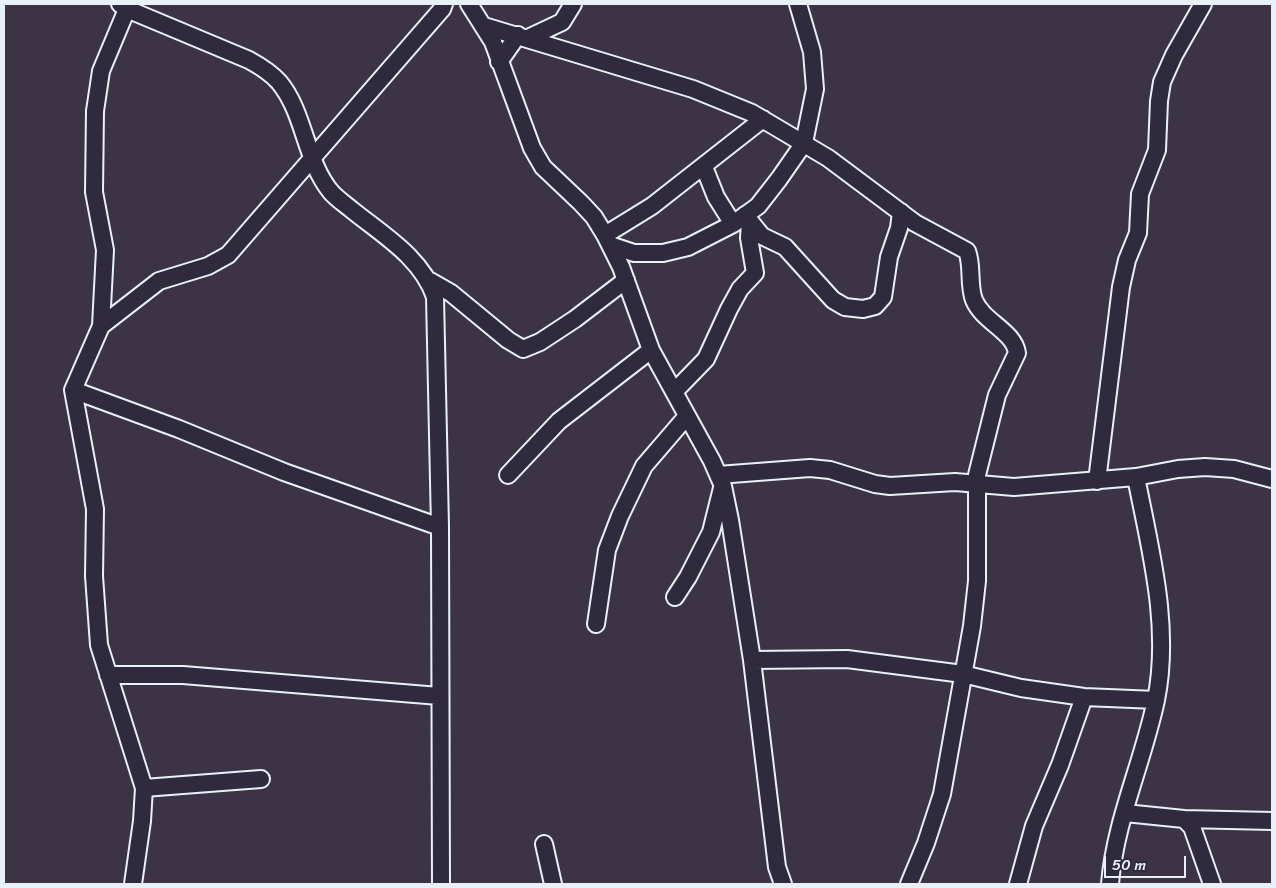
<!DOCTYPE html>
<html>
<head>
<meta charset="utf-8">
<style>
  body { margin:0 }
  #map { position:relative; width:1276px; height:888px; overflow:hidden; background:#3c3444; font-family:Sriracha,sans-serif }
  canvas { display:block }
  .frame { position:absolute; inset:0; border:5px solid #e8f1f8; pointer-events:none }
  .scale { position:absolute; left:1104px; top:856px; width:82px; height:22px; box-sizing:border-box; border:2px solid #e8f1f8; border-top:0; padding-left:6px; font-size:15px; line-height:18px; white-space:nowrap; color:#e8f1f8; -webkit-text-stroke:4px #2f2a3d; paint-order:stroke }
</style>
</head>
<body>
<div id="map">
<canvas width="1276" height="888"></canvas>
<div class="frame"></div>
<div class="scale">50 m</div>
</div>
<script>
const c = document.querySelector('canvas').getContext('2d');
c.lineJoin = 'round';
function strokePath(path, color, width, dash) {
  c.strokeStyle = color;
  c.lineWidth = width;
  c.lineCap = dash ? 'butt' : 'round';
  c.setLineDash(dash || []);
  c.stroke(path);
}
const minor = new Path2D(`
  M 120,4 L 127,9 L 249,60 C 260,66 271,73 279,82 C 305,113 305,161 331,192 C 337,199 345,204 352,210 C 383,235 422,258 435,297 L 440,527 L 441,884
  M 469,4 L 493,42 L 532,148 L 543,167 L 581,203 L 594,217 L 605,235 L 621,267 L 651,350 L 712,461 L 723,486 L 730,520 L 752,660 L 777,867 L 783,884
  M 127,9 L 101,71 L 95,111 L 94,192 L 105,250 L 101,326 L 73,390 L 95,509 L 94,576 L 99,645 L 144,788 L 142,821 L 133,884
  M 484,26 L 693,89 L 752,113 L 828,158 L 915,223 L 967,251 C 973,266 968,284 974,300 C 983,322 1014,331 1017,353 L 997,395 L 977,475 L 977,581 L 972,626 L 942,794 L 926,843 L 909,884
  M 528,38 L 562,22 L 573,4
  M 499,62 L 518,35
  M 704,167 L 716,197 L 733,224
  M 745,215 L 762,236 L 785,247 L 833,300 L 845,307 L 863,309 L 875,306 L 883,297 L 889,257 L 899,228 L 901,212
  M 605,235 L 652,206 L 763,119
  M 610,245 L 634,253 L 663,253 L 688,247 L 733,224 L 758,206 L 779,179 L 804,143 L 815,89 L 812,52 L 798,4
  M 430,281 L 451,293 L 508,340 L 523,349 L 540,342 L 575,319 L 626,280
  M 101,326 L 159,281 L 208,266 L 228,255 L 442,9 L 444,4
  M 73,390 L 179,429 L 284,472 L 440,527
  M 674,392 L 706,359 L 729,309 L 740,289 L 755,273 L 749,238 L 750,221
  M 508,475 L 559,421 L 651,350
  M 718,475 L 810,468 L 830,470 L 875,484 L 890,486 L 955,482 L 1014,487 L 1136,477 L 1178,469 L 1205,467 L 1234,469 L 1272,479
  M 1097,481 L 1121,287 L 1127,260 L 1138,233 L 1140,194 L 1157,150 L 1159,101 L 1162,82 L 1174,55 L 1203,4
  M 675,597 L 688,577 L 711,532 L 722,488
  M 596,624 L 607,550 L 620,516 L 644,466 L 687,416
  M 752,660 L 847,659 L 963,674 L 1021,688 L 1084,697 L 1156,700
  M 108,675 L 183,675 L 439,696
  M 144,788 L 261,779
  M 1125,813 L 1184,819 L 1192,827 L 1212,884
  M 1184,819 L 1272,821
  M 544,844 L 553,884
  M 1018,884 L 1034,826 L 1060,765 L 1084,697
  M 1110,884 C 1115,821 1143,762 1156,700 C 1171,626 1150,549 1136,477`);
strokePath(minor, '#e8f1f8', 20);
strokePath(minor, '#2f2a3d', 16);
</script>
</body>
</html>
